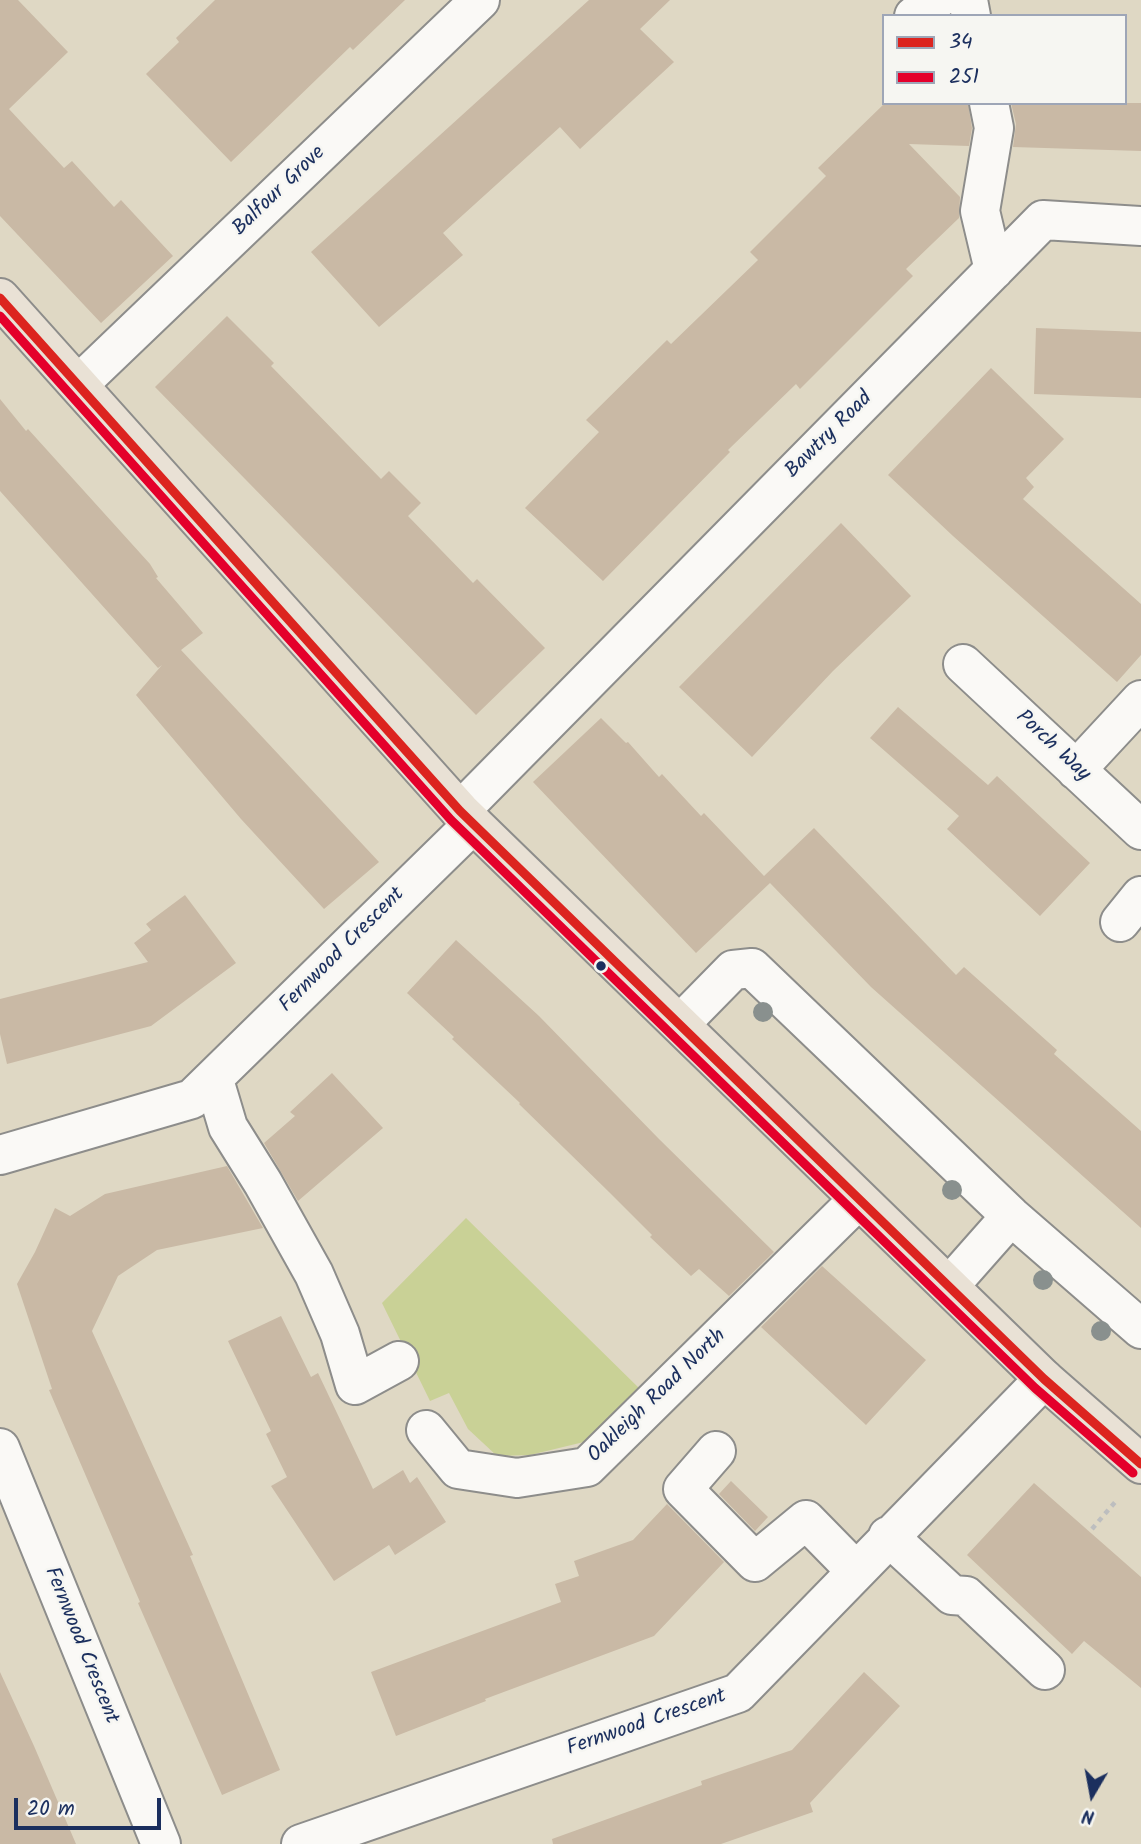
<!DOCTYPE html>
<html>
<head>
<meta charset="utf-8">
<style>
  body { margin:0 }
  #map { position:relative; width:1141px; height:1844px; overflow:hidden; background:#dfd8c4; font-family:Kalam,sans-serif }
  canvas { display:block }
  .legend { position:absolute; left:882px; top:14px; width:245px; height:91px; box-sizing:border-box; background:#f6f6f2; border:2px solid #9ea6b7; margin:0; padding:9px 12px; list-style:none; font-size:21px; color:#1b2f5e }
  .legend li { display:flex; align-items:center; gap:14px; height:35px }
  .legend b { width:35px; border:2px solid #9ea6b7 }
  .north { position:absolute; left:1057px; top:1760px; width:70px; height:70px; -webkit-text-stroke:5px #f6f6f2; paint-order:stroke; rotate:190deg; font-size:19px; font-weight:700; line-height:28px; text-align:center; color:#1b2f5e }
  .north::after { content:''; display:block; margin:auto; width:24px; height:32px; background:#1b2f5e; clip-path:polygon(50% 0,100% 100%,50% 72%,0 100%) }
  .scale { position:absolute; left:14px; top:1798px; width:147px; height:32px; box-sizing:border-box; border:4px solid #1b2f5e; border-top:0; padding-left:9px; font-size:21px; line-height:24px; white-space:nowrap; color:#1b2f5e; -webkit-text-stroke:5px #f6f6f2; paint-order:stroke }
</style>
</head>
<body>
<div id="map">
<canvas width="1141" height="1844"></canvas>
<ul class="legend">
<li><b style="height:9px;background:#dc241f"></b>34</li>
<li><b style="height:9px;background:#e4002b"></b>251</li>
</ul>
<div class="north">N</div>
<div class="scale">20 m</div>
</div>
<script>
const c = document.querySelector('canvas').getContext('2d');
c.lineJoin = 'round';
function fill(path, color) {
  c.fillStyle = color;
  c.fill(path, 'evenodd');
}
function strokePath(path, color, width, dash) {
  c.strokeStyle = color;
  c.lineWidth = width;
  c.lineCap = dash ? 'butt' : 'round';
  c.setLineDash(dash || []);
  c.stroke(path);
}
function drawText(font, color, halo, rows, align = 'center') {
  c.font = font + ' Kalam,sans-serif';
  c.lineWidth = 5;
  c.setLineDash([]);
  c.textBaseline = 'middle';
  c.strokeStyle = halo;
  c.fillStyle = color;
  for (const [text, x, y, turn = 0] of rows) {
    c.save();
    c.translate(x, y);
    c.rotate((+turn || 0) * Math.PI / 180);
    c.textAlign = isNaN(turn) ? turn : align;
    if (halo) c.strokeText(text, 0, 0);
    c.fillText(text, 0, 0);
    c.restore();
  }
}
fill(new Path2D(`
  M 466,1218 L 643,1392 L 588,1441 L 530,1455 L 497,1456 L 468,1429 L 449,1393 L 430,1401 L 382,1303 Z`), '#c9d196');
fill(new Path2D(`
  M 0,0 L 18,0 L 68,52 L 9,109 L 64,168 L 72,161 L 114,207 L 121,200 L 173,256 L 101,323 L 0,216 Z
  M 215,0 L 405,0 L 353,50 L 350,47 L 231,162 L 146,74 L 179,42 L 176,38 Z
  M 589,0 L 670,0 L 640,29 L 674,62 L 580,149 L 560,127 L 443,233 L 463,255 L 379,327 L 311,252 Z
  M 885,103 L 968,103 L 972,128 L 969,146 L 909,144 L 960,197 L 959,218 L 906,269 L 913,276 L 800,389 L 796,384 L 728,450 L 730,452 L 603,581 L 525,508 L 599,432 L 586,420 L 667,340 L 671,344 L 758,260 L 750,252 L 826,176 L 818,168 Z
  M 1011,103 L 1141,103 L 1141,151 L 1013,147 L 1016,124 Z
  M 227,316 L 274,363 L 271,366 L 381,479 L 389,471 L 421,503 L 408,516 L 473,583 L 477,579 L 545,648 L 476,715 L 155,387 Z
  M 1036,328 L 1141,332 L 1141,398 L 1034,394 Z
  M 991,368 L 1064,439 L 1026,478 L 1034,487 L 1023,499 L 1141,604 L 1141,655 L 1117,682 L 953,536 L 888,475 Z
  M 0,399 L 26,431 L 28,429 L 150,564 L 158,577 L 156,578 L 203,633 L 181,650 L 379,862 L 324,909 L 241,819 L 136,695 L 162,665 L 158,668 L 0,491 Z
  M 841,523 L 911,596 L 833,671 L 752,757 L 679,687 Z
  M 898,707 L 988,785 L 997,776 L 1090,863 L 1040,916 L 947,829 L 959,816 L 870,738 Z
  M 601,718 L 626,743 L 628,742 L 659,777 L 662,774 L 701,816 L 704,813 L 764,876 L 814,828 L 956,975 L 964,967 L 1057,1050 L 1054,1054 L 1141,1131 L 1141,1228 L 871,987 L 770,883 L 696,953 L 533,782 Z
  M 185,895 L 236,963 L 151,1026 L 7,1064 L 0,1034 L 0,999 L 148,962 L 134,943 L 151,930 L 146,924 Z
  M 456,940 L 539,1016 L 659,1139 L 774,1252 L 729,1296 L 699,1269 L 691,1276 L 650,1237 L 652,1235 L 609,1192 L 519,1104 L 520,1103 L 452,1039 L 454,1037 L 407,993 Z
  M 332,1073 L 383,1128 L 298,1201 L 264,1143 L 295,1116 L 290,1112 Z
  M 227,1166 L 263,1228 L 157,1250 L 118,1276 L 92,1331 L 193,1555 L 190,1556 L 280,1770 L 222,1795 L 138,1603 L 140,1602 L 49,1390 L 52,1389 L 17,1284 L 35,1252 L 55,1208 L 70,1216 L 105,1194 Z
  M 822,1266 L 926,1360 L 866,1425 L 761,1327 Z
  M 281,1316 L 311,1377 L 318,1373 L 373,1489 L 403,1470 L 410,1483 L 417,1477 L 446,1522 L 395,1555 L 389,1545 L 334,1581 L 271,1486 L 287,1477 L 266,1434 L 271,1431 L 228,1341 Z
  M 731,1481 L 768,1517 L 755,1531 L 719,1494 Z
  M 1034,1483 L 1141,1577 L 1141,1688 L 1084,1641 L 1072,1654 L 967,1555 Z
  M 667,1504 L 724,1562 L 654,1636 L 485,1699 L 486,1701 L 396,1736 L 371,1672 L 561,1602 L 555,1584 L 579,1576 L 574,1561 L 633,1540 Z
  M 0,1672 L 34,1746 L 76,1844 L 0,1844 Z
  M 864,1672 L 900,1706 L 810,1803 L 813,1812 L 721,1844 L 553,1844 L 552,1839 L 702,1785 L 701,1781 L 792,1750 Z`), '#c9b9a5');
const minor = new Path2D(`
  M 968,0 L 971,16
  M 914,16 L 937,0
  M 989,103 L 994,128 L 980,211 L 994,270
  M 79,384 L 480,0
  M 963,664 L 1141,830
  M 1076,770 L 1141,700
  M 460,811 L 1043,220 L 1141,226
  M 1120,922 L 1141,896
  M 680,1024 L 733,970 L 752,968 L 1011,1216 L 1141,1329
  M 214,1080 L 228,1127 L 263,1183 L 314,1274 L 340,1334 L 355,1385 L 399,1361
  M 0,1155 L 192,1099 L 473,824
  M 950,1285 L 1011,1216
  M 426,1430 L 458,1469 L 517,1478 L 587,1467 L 858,1200
  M 0,1448 L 161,1844
  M 716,1451 L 683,1489 L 755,1562 L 806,1520 L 855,1570
  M 888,1536 L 952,1595 L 966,1596 L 1045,1670
  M 301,1844 L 738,1693 L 1044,1379`);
const major = new Path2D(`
  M 0,298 L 460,811 L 1044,1379 L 1141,1464`);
strokePath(minor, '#8d8d8b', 42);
strokePath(major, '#8d8d8b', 42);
strokePath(new Path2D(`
  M 1092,1529 L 1116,1501`), '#bdbebf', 4.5, [5, 5]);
strokePath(minor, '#faf9f6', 38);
strokePath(major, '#e9e1d5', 38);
strokePath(new Path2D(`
  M 0,298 L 460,811 L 1044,1379 L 1141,1464`), '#dc241f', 9);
strokePath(new Path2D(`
  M 0,316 L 451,820 L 1035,1388 L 1133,1473`), '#e4002b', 9);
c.fillStyle = '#89908e';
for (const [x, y] of [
  [763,1012],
  [952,1190],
  [1043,1280],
  [1101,1331]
]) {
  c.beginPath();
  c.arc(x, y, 10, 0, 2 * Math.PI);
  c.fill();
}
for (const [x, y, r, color] of [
  [601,966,6,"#1b2f5e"]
]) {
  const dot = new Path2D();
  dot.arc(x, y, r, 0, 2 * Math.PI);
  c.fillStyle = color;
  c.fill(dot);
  strokePath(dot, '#f6f6f2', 2.5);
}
drawText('21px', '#1b2f5e', '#f6f6f2', [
  ["Balfour Grove",280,192,-44],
  ["Bawtry Road",830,436,-45],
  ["Porch Way",1052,747,43],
  ["Fernwood Crescent",343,951,-45],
  ["Oakleigh Road North",658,1397,-44],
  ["Fernwood Crescent",80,1646,68],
  ["Fernwood Crescent",647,1724,-19]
]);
</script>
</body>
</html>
